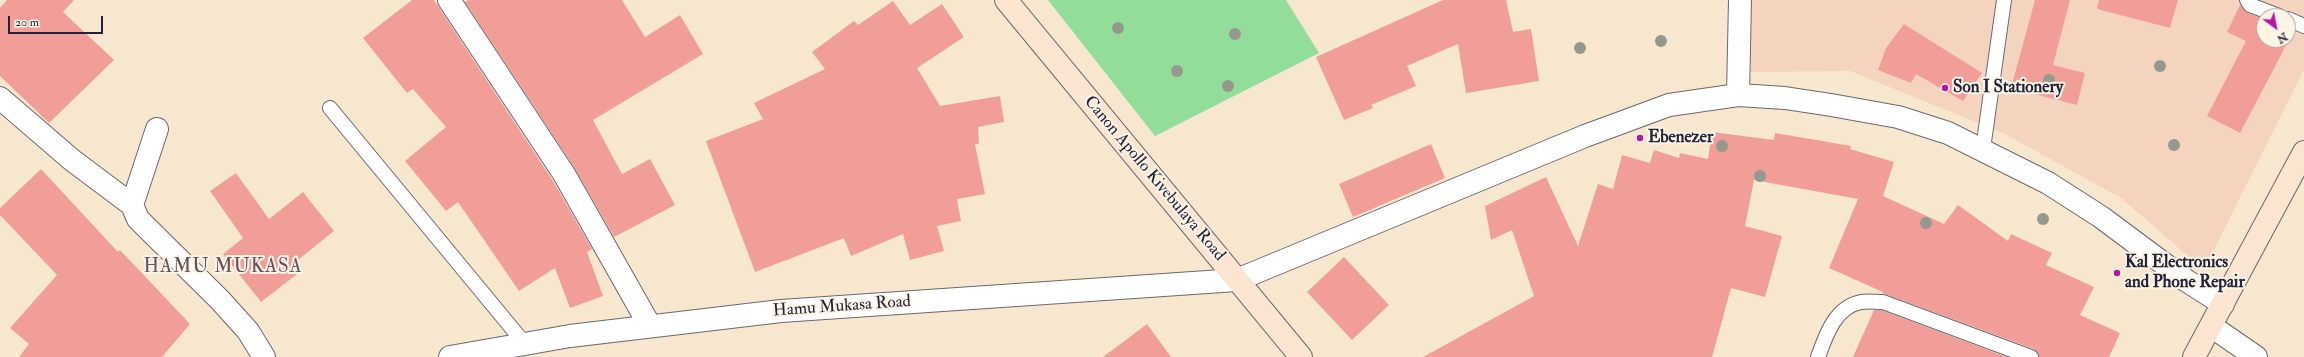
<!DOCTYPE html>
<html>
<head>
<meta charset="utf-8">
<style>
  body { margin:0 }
  #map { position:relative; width:2304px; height:357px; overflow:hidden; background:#f7e7cf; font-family:"IM FELL Double Pica",serif }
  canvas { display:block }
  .north { position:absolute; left:2256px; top:8px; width:40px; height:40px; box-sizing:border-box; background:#fcf5e5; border:1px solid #a5a1a1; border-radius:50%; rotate:148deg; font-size:11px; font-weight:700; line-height:16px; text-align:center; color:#22223b }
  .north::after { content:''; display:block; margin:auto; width:14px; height:18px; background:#b5179e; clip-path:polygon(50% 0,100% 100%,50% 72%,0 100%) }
  .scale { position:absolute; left:8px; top:16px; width:95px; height:18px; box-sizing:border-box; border:2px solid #22223b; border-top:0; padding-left:5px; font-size:12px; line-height:14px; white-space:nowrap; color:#22223b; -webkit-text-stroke:3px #fcf5e5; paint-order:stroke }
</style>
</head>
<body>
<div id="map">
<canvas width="2304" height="357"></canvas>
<div class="north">N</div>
<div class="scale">20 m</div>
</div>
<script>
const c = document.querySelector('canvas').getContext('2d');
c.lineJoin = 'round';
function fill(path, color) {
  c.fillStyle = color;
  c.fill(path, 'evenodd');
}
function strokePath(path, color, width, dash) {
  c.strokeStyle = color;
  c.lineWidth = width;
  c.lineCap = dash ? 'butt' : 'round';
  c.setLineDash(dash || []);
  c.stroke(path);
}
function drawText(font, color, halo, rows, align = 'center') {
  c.font = font + ' "IM FELL Double Pica",serif';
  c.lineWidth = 4;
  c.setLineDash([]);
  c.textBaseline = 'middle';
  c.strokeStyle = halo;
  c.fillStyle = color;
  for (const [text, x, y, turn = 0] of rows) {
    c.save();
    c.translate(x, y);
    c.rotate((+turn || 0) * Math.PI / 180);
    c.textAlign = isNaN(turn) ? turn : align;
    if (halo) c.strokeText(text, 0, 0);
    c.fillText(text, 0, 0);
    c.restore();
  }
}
fill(new Path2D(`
  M 1750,0 L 2304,0 L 2304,69 L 2204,270 L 2121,198 L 2003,133 L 1850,71 L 1750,72 ZM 2264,16 L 2288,16 L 2288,40 L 2264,40 Z`), '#f4d4bf');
fill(new Path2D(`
  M 1048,0 L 1286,0 L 1319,53 L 1155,136 Z`), '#92dd99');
fill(new Path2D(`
  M 7,0 L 74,0 L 63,12 L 114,60 L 49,123 L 0,76 L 0,8 Z
  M 412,0 L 434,0 L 553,181 L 592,249 L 587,252 L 603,296 L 570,308 L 555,268 L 519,291 L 458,202 L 446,211 L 405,161 L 446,127 L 413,89 L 407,93 L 363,38 Z
  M 469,0 L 622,0 L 645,37 L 680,15 L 703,54 L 593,120 L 622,174 L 650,159 L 675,205 L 614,237 L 574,167 L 465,2 Z
  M 1443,0 L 1506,0 L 1513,32 L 1531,29 L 1539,81 L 1466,93 L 1458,44 L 1407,66 L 1416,86 L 1371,105 L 1373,108 L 1344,120 L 1316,57 Z
  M 2035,0 L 2070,0 L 2053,65 L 2085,73 L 2077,105 L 2011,88 Z
  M 2099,0 L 2178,0 L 2170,28 L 2097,9 Z
  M 893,1 L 910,25 L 942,4 L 964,37 L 917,68 L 940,106 L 1000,96 L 1004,122 L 978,127 L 979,144 L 975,144 L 985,194 L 957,199 L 961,221 L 937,226 L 944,251 L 910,260 L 903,234 L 851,256 L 844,238 L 755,272 L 706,141 L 763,119 L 754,103 L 825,69 L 812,52 L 854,21 L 858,25 Z
  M 2240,5 L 2247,13 L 2264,19 L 2264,40 L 2288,40 L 2288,28 L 2293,30 L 2280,57 L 2240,133 L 2207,116 L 2246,41 L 2227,32 Z
  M 1904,24 L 1982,73 L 1963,101 L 1916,74 L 1911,83 L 1878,70 L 1886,48 Z
  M 1712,132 L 1774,140 L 1775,133 L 1851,146 L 1850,149 L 1894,162 L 1883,196 L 1944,224 L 1958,205 L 2008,241 L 2011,234 L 2052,253 L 2046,265 L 2094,287 L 2080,315 L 2120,333 L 2109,357 L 2039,357 L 2034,349 L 1882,293 L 1883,292 L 1829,268 L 1858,199 L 1754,180 L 1745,226 L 1782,236 L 1765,297 L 1731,288 L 1712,357 L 1423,357 L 1534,296 L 1512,230 L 1491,240 L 1485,206 L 1546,177 L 1578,246 L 1598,184 L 1613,189 L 1622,155 L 1650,163 L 1654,150 L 1679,158 L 1680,153 L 1708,159 Z
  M 1431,144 L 1445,178 L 1353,217 L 1339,184 Z
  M 41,169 L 118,252 L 120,250 L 190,324 L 162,357 L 19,357 L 29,344 L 10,328 L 57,275 L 0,215 L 0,208 Z
  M 236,173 L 269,219 L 303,192 L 334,231 L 294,263 L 301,271 L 261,302 L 223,254 L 243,238 L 210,191 Z
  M 1344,257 L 1389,305 L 1352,340 L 1307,292 Z
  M 1874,310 L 1881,310 L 2007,357 L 1853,357 Z
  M 1147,324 L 1171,357 L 1103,357 Z`), '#f29e98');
const lane = new Path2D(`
  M 2247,0 L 2250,5 L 2279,16
  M 2288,19 L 2304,26
  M 330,108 L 525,344
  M 1983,149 L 2004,0
  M 1818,357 C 1826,335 1835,307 1861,302 C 1868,301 1876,302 1883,302 L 2031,357`);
const street = new Path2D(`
  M 449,0 L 564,174 L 650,326
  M 1738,95 L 1740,0
  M 0,98 L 72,160 L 132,205
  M 157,129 L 132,205 L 138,219 L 220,300 L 248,331 L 264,357
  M 2211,326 L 2256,357
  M 450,357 L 570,336 L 781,311 L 1237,280 L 1585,136 L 1669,105 L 1738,95 L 1785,98 L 1831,105 L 1898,117 L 1948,133 L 2048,183 L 2101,217 L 2187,281 L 2223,304`);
const secondary = new Path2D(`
  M 1006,0 L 1301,357
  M 2194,357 L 2304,152`);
strokePath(lane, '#6d676f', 16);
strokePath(street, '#6d676f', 24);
strokePath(secondary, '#6d676f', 24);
strokePath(lane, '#fff', 14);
strokePath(street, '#fff', 22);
strokePath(secondary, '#fce5d0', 22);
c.fillStyle = '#95998d';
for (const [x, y] of [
  [1118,28],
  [1235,34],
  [1661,41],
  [1580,48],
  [2160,66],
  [1177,71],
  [2049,80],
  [1228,86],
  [2174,145],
  [1722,146],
  [1760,176],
  [2043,219],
  [1926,223]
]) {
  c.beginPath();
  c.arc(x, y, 6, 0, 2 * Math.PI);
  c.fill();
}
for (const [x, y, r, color] of [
  [1945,88,4,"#b5179e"],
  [1640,138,4,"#b5179e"],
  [2117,273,4,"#b5179e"]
]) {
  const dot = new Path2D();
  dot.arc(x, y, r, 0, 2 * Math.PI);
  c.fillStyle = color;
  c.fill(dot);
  strokePath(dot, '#fcf5e5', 1.5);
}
drawText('bold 17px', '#22223b', '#fcf5e5', [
  ["Son I Stationery",1953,88],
  ["Ebenezer",1648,138],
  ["Kal Electronics",2125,263],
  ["and Phone Repair",2125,283]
], 'left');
drawText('17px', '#22223b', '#fcf5e5', [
  ["Canon Apollo Kivebulaya Road",1154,179,50],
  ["Hamu Mukasa Road",842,307,-4]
]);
c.letterSpacing = '1px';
drawText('19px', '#6b4d5c', '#fcf5e5', [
  ["HAMU MUKASA",223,268]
]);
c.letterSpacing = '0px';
</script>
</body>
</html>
